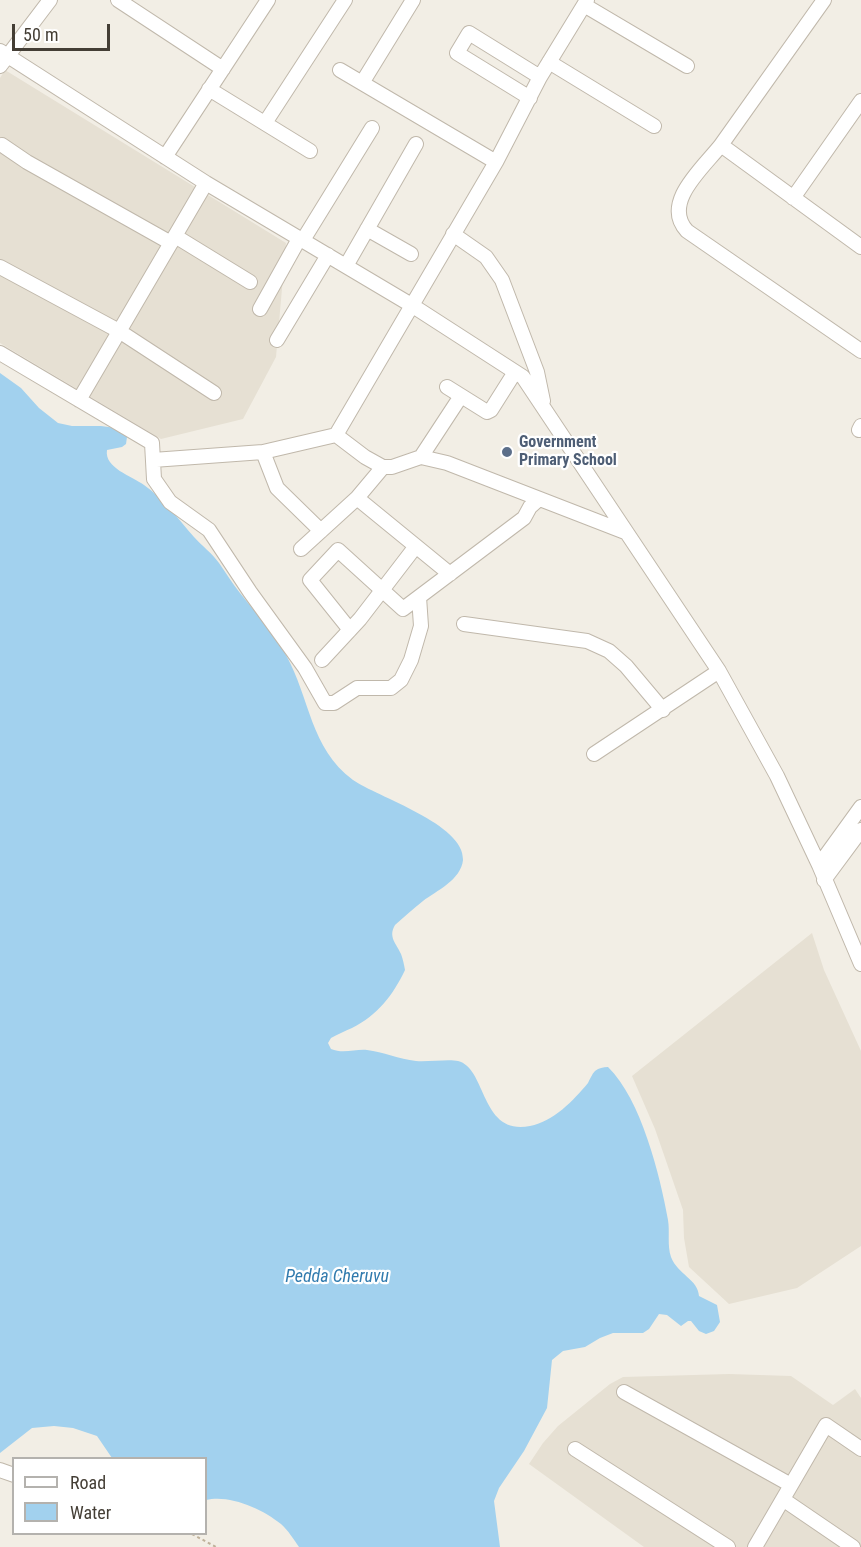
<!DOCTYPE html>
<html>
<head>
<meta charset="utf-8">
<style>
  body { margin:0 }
  #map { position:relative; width:861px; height:1547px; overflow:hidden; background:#f2eee5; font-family:"Roboto Condensed",sans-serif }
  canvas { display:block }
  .legend { position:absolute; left:12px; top:1457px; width:195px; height:78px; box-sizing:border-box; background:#fff; border:2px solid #b4b2ae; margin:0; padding:8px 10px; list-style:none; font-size:18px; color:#443e35 }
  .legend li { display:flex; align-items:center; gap:12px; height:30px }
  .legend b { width:30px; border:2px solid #b4b2ae }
  .scale { position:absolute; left:12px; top:24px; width:98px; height:27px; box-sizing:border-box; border:3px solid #443e35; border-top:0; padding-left:8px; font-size:18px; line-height:21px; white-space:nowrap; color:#443e35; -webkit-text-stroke:4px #fff; paint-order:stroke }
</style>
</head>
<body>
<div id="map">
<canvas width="861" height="1547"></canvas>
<ul class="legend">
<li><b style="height:8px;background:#fff"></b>Road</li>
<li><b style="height:16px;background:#a2d1ee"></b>Water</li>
</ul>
<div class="scale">50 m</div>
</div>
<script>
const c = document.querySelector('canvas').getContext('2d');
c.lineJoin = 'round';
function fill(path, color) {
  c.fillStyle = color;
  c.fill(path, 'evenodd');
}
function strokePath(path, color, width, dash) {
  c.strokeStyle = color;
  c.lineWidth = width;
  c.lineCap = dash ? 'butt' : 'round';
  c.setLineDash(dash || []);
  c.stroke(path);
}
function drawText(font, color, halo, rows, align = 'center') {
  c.font = font + ' "Roboto Condensed",sans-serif';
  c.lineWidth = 4.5;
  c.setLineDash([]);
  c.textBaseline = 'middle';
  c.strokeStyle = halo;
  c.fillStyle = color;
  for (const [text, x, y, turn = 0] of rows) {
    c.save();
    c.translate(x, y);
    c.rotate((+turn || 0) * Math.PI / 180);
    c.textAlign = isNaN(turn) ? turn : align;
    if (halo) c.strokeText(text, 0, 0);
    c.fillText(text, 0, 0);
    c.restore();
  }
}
fill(new Path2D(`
  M 5,70 L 286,243 L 276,357 L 243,419 L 161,439 L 0,343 L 0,78 Z
  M 812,933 L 824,970 L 861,1051 L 861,1246 L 797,1288 L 729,1304 L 689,1267 L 684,1238 L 683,1210 L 655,1129 L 632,1076 Z
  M 729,1374 L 791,1376 L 833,1405 L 855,1389 L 861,1398 L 861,1547 L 644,1547 L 529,1464 L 543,1443 L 558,1426 L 610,1384 L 623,1377 Z`), '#e6e0d3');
fill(new Path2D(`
  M 0,373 L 21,388 L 39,408 L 58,423 L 72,426 L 101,426 L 116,428 L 127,437 L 126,444 L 122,447 L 107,450 C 104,468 132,476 144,485 C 164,499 178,519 194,537 C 202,546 212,553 219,563 C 226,573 232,583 240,593 C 256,613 273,632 286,655 C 310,698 310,748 353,780 C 377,797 465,824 463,860 C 461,880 436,891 423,901 C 413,909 404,917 395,925 C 388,937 396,943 401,954 C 403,959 404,965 405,970 C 393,995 378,1015 352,1028 C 345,1031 338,1034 331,1038 L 328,1043 L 331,1049 C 343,1054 355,1049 367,1050 C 383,1052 399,1059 416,1061 C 428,1062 449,1059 458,1061 C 487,1068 480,1136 530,1126 C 554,1121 573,1101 588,1083 C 590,1079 592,1074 595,1071 C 599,1068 603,1067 608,1067 C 641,1099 660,1175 668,1220 C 670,1232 667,1245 671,1257 C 678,1275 698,1279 699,1296 L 717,1305 L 720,1322 L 714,1331 L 706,1334 L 699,1331 L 691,1321 L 688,1321 L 681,1326 L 667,1315 L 659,1314 L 649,1329 L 643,1333 L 613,1333 L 600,1338 L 585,1347 L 563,1351 L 552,1360 L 547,1408 L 524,1451 L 499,1488 L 494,1501 L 500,1547 L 299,1547 C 294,1540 288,1530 281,1524 C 263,1509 229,1494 206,1500 L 206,1458 L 112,1458 L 97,1436 L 73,1428 L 54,1426 L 32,1428 L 0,1453 Z`), '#a2d1ee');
const minor = new Path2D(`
  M 118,0 L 223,69
  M 824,0 L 721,145 L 861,247
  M 584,5 L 687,66
  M 0,51 L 206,183 L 413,306 L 523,377 L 719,671 L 777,776 L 819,865 L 861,964
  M 549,62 L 654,126
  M 0,66 L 50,0
  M 340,70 L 496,162
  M 362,83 L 413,0
  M 209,89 L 310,151
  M 530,98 L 457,53 L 469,33 L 540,77
  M 265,123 L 345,0
  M 2,145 L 27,162 L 171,243
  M 721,145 C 703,168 661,203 687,231 L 861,351
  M 165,157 L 268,0
  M 793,198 L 861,101
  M 367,229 L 411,254
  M 453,234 L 486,257 L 502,280 L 537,372 L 543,401
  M 175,236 L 250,282
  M 303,240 L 372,128
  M 346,266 L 416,144
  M 0,267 L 119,331 L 214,393
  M 260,309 L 299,239
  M 277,340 L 328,255
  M 0,353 L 152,443 L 154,479 L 170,502 L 209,530 L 250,592 L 305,668 L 325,703 L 334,703 L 357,688 L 391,688 L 401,680 L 411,660 L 421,626 L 419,597
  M 447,387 L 487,412 L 491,410 L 515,372
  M 79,400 L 206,183
  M 859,430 L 861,426
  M 336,435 L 496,162 L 540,77 L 587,0
  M 263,452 L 277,488 L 321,531
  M 421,457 L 461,396
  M 153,460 L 263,452 L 336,435 L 365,457 L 383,467 L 392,467 L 421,457 L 447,463 L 625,532
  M 357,498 L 450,574
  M 301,549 L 357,498 L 383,467
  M 464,624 L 587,641 L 609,651 L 626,666 L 663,710
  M 350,630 L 310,580 L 338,550 L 403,609 L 524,518 L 530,507 L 539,499
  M 322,660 L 360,619 L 416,546
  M 594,754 L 719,671
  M 819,865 L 861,807
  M 824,880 L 861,830
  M 624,1392 L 791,1485
  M 575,1449 L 728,1547
  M 0,1470 L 14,1475
  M 784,1500 L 853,1547
  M 755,1547 L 826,1425 L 861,1449`);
strokePath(minor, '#c0b8ab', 16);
strokePath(new Path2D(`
  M 192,1534 L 216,1547`), '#bfb19a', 2, [3, 3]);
strokePath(minor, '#fff', 14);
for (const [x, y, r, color] of [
  [507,452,6,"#5c6f8a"]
]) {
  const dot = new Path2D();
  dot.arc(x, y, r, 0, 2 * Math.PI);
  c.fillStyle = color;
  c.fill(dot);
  strokePath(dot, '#fff', 2);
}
drawText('bold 16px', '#4e5e75', '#fff', [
  ["Government",519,443],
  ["Primary School",519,461]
], 'left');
drawText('italic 18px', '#317bae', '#fff', [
  ["Pedda Cheruvu",337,1277]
]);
</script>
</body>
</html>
